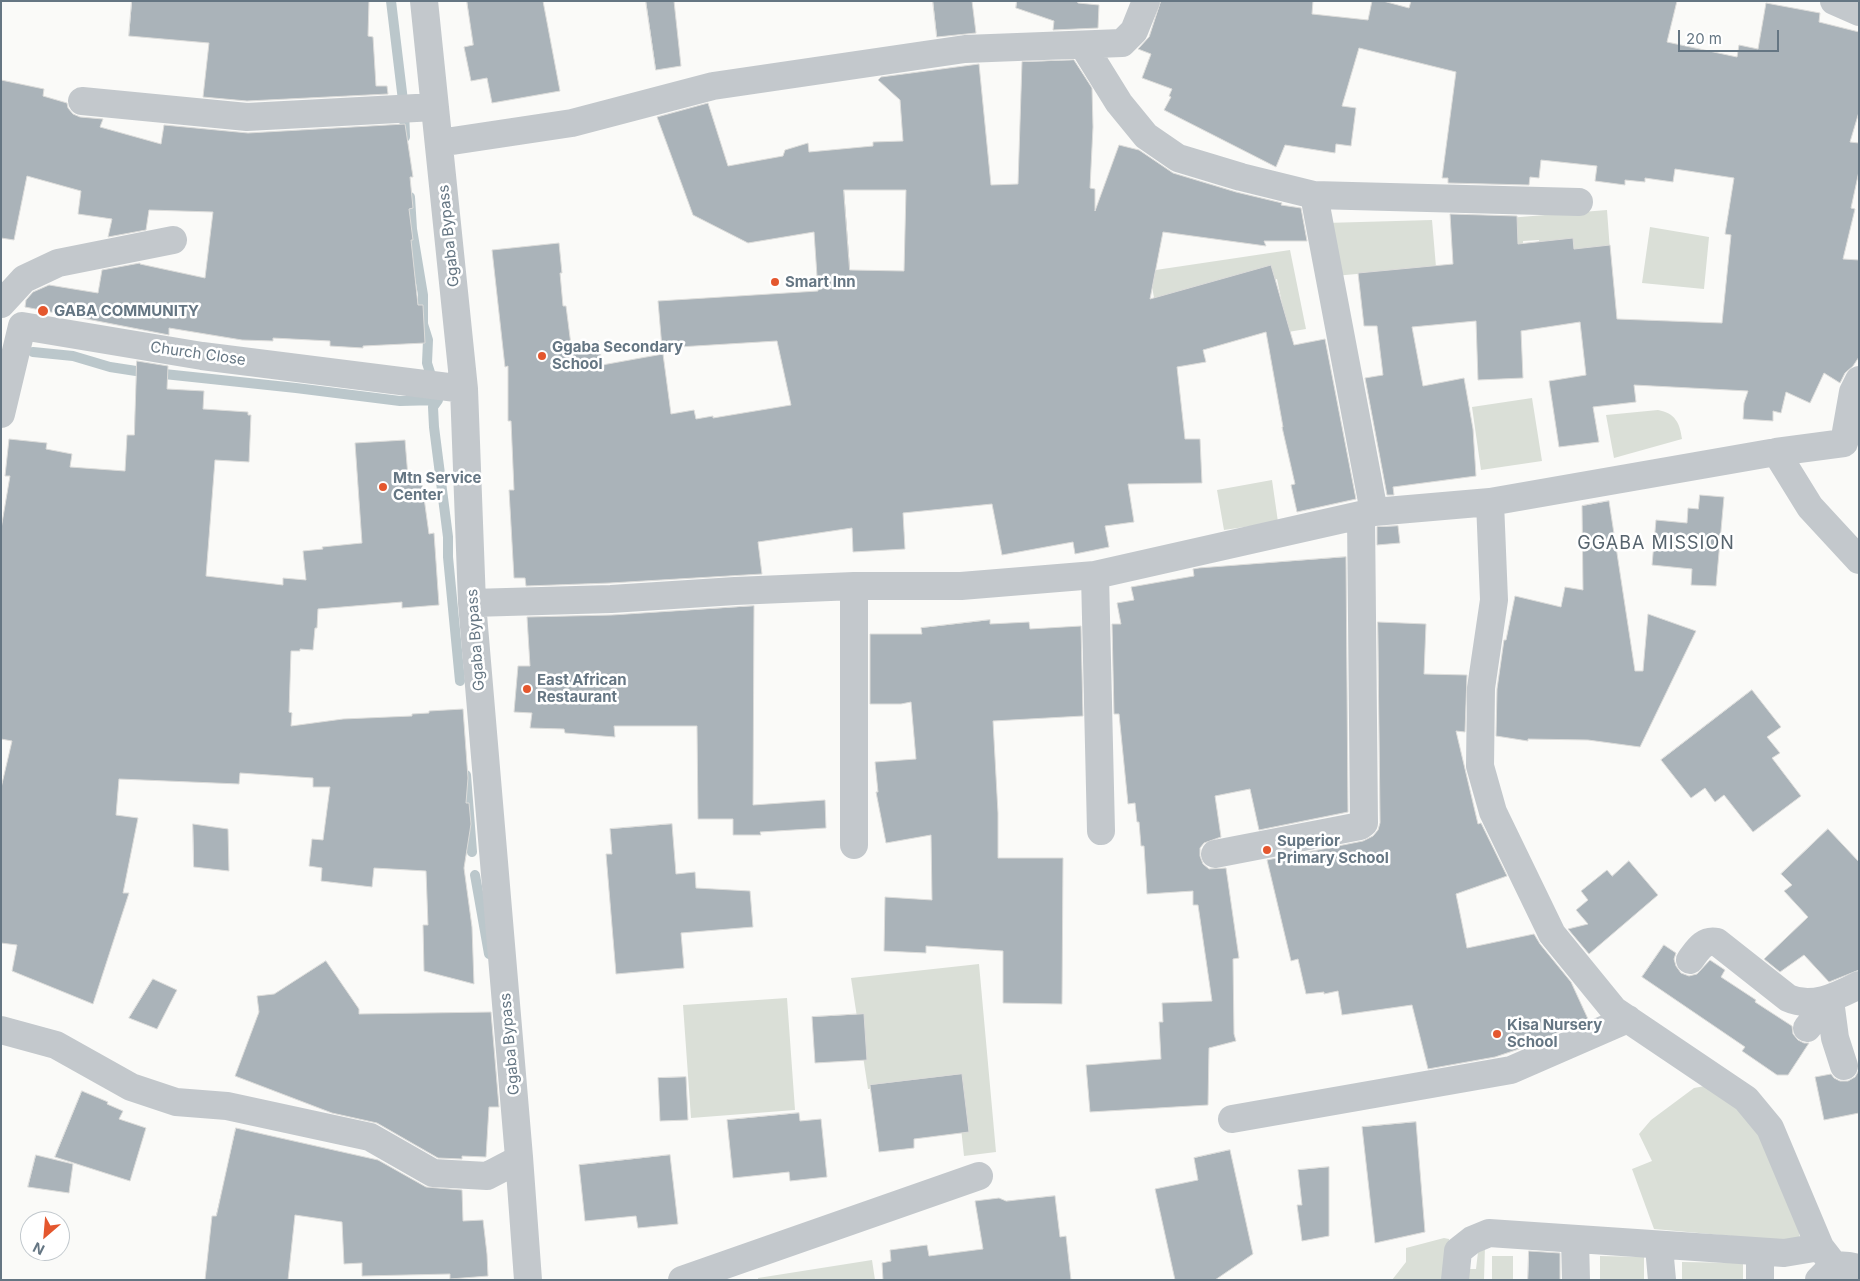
<!DOCTYPE html>
<html>
<head>
<meta charset="utf-8">
<style>
  body { margin:0 }
  #map { position:relative; width:1860px; height:1281px; overflow:hidden; background:#fafaf8; font-family:Inter,sans-serif }
  canvas { display:block }
  .frame { position:absolute; inset:0; border:2px solid #657683; pointer-events:none }
  .north { position:absolute; left:20px; top:1211px; width:50px; height:50px; box-sizing:border-box; background:#fff; border:1px solid #c1c8cd; border-radius:50%; rotate:207deg; font-size:14px; font-weight:700; line-height:20px; text-align:center; color:#657683 }
  .north::after { content:''; display:block; margin:auto; width:18px; height:22px; background:#e4572e; clip-path:polygon(50% 0,100% 100%,50% 72%,0 100%) }
  .scale { position:absolute; left:1678px; top:30px; width:101px; height:22px; box-sizing:border-box; border:2px solid #657683; border-top:0; padding-left:6px; font-size:15px; line-height:18px; white-space:nowrap; color:#657683; -webkit-text-stroke:4px #fff; paint-order:stroke }
</style>
</head>
<body>
<div id="map">
<canvas width="1860" height="1281"></canvas>
<div class="frame"></div>
<div class="north">N</div>
<div class="scale">20 m</div>
</div>
<script>
const c = document.querySelector('canvas').getContext('2d');
c.lineJoin = 'round';
function fill(path, color) {
  c.fillStyle = color;
  c.fill(path, 'evenodd');
}
function strokePath(path, color, width, dash) {
  c.strokeStyle = color;
  c.lineWidth = width;
  c.lineCap = dash ? 'butt' : 'round';
  c.setLineDash(dash || []);
  c.stroke(path);
}
function drawText(font, color, halo, rows, align = 'center') {
  c.font = font + ' Inter,sans-serif';
  c.lineWidth = 5;
  c.setLineDash([]);
  c.textBaseline = 'middle';
  c.strokeStyle = halo;
  c.fillStyle = color;
  for (const [text, x, y, turn = 0] of rows) {
    c.save();
    c.translate(x, y);
    c.rotate((+turn || 0) * Math.PI / 180);
    c.textAlign = isNaN(turn) ? turn : align;
    if (halo) c.strokeText(text, 0, 0);
    c.fillText(text, 0, 0);
    c.restore();
  }
}
fill(new Path2D(`
  M 1607,210 L 1610,251 L 1566,254 L 1540,246 L 1539,240 L 1523,241 L 1524,258 L 1511,259 L 1508,218 Z
  M 1432,220 L 1436,267 L 1334,276 L 1325,223 Z
  M 1650,227 L 1709,237 L 1704,289 L 1642,283 Z
  M 1290,250 L 1306,329 L 1288,332 L 1277,279 L 1244,285 L 1163,345 L 1149,271 Z
  M 1532,398 L 1542,461 L 1481,470 L 1472,407 Z
  M 1658,410 C 1675,413 1680,423 1682,439 L 1614,458 L 1606,415 Z
  M 1272,480 L 1278,522 L 1224,530 L 1217,490 Z
  M 979,964 L 996,1152 L 964,1156 L 956,1081 L 868,1089 L 851,978 Z
  M 787,998 L 795,1110 L 691,1118 L 683,1005 Z
  M 1710,1085 L 1737,1106 L 1761,1133 L 1799,1226 L 1800,1244 L 1788,1241 L 1654,1229 L 1632,1169 L 1652,1161 L 1639,1134 L 1651,1120 L 1694,1088 Z
  M 1444,1238 L 1449,1239 L 1448,1280 L 1392,1280 L 1406,1262 L 1406,1248 Z
  M 1485,1246 L 1484,1280 L 1461,1280 L 1462,1269 L 1476,1269 L 1478,1252 Z
  M 1492,1256 L 1513,1256 L 1513,1280 L 1492,1280 Z
  M 1600,1256 L 1644,1257 L 1644,1280 L 1600,1280 Z
  M 872,1260 L 875,1280 L 758,1280 L 758,1278 Z
  M 1682,1262 L 1743,1263 L 1743,1280 L 1682,1280 Z`), '#dadfd7');
strokePath(new Path2D(`
  M 391,1 L 404,109 L 405,137
  M 410,197 L 412,229 L 423,295 L 423,324 L 428,340 L 427,363 L 433,382
  M 33,352 L 73,356 L 110,367 L 136,371 L 296,388 L 400,401 L 438,400
  M 438,400 L 433,407 L 434,427 L 448,537 L 448,557 L 460,681
  M 466,775 L 472,852
  M 475,875 L 489,954`), '#bbc7cb', 10);
const building = new Path2D(`
  M 132,1 L 369,1 L 368,36 L 373,37 L 376,86 L 387,86 L 388,94 L 247,101 L 203,97 L 209,43 L 129,36 Z
  M 467,1 L 543,1 L 560,91 L 492,103 L 487,78 L 471,81 L 464,47 L 473,45 Z
  M 646,1 L 674,1 L 681,66 L 656,70 Z
  M 933,1 L 972,1 L 976,33 L 937,37 Z
  M 1017,1 L 1077,1 L 1078,3 L 1099,5 L 1098,28 L 1053,30 L 1054,21 L 1016,8 Z
  M 1161,1 L 1313,1 L 1312,14 L 1368,20 L 1372,1 L 1383,1 L 1409,8 L 1411,1 L 1677,1 L 1667,42 L 1737,57 L 1739,45 L 1758,49 L 1766,3 L 1820,13 L 1819,22 L 1859,32 L 1859,112 L 1850,142 L 1859,143 L 1859,171 L 1851,208 L 1855,209 L 1843,259 L 1859,260 L 1859,357 L 1853,366 L 1845,373 L 1840,383 L 1824,373 L 1810,403 L 1786,392 L 1781,413 L 1773,411 L 1773,421 L 1743,419 L 1744,403 L 1748,391 L 1634,385 L 1636,402 L 1593,407 L 1599,442 L 1559,447 L 1549,381 L 1586,375 L 1580,322 L 1521,331 L 1523,378 L 1478,380 L 1476,321 L 1412,327 L 1423,386 L 1464,378 L 1473,429 L 1476,476 L 1393,487 L 1394,495 L 1387,495 L 1365,378 L 1383,375 L 1377,326 L 1364,326 L 1358,273 L 1453,264 L 1450,214 L 1517,216 L 1518,244 L 1573,238 L 1574,249 L 1610,245 L 1617,319 L 1722,323 L 1731,235 L 1725,234 L 1734,178 L 1675,169 L 1673,182 L 1645,178 L 1645,182 L 1625,180 L 1625,185 L 1595,181 L 1597,166 L 1541,160 L 1539,178 L 1530,177 L 1529,185 L 1448,183 L 1448,178 L 1442,178 L 1456,72 L 1359,48 L 1342,106 L 1356,108 L 1351,146 L 1336,144 L 1335,153 L 1285,145 L 1276,167 L 1164,110 L 1171,97 L 1169,96 L 1172,89 L 1142,78 L 1151,54 L 1138,49 L 1149,37 Z
  M 1074,60 L 1092,88 L 1093,127 L 1090,188 L 1095,189 L 1095,211 L 1119,145 L 1139,150 L 1173,173 L 1236,192 L 1282,203 L 1281,205 L 1301,208 L 1307,241 L 1264,241 L 1266,246 L 1163,232 L 1150,299 L 1271,265 L 1294,345 L 1325,339 L 1356,499 L 1297,512 L 1291,485 L 1295,484 L 1282,427 L 1283,427 L 1266,332 L 1203,350 L 1206,362 L 1177,367 L 1185,439 L 1200,439 L 1202,483 L 1128,484 L 1134,522 L 1105,526 L 1109,547 L 1075,554 L 1073,542 L 1002,555 L 992,504 L 903,513 L 905,549 L 853,552 L 852,528 L 758,542 L 762,574 L 610,583 L 526,586 L 525,578 L 514,578 L 509,490 L 514,490 L 511,421 L 508,421 L 508,366 L 505,367 L 492,250 L 559,243 L 562,273 L 560,273 L 563,306 L 566,306 L 571,345 L 599,341 L 602,365 L 663,354 L 671,414 L 694,410 L 696,419 L 713,416 L 713,418 L 791,405 L 777,341 L 662,348 L 658,301 L 818,291 L 814,232 L 748,243 L 693,215 L 657,117 L 708,103 L 728,166 L 783,156 L 785,150 L 808,143 L 809,152 L 873,146 L 873,142 L 903,141 L 900,100 L 878,80 L 881,77 L 979,64 L 991,185 L 1018,184 L 1022,62 ZM 844,190 L 906,190 L 904,271 L 850,270 Z
  M 1,80 L 44,89 L 43,96 L 67,103 L 68,108 L 73,114 L 80,117 L 103,119 L 100,127 L 161,144 L 164,125 L 248,133 L 405,124 L 413,177 L 410,177 L 413,208 L 409,209 L 413,240 L 411,240 L 418,305 L 423,305 L 425,343 L 363,346 L 363,348 L 330,346 L 330,341 L 273,338 L 273,341 L 242,340 L 169,328 L 169,335 L 25,307 L 26,300 L 33,292 L 49,285 L 98,293 L 102,270 L 140,263 L 140,264 L 205,278 L 213,212 L 149,210 L 146,230 L 108,237 L 112,219 L 78,214 L 81,191 L 27,176 L 14,240 L 1,238 Z
  M 137,361 L 168,366 L 167,389 L 204,391 L 203,409 L 248,412 L 248,415 L 251,415 L 249,462 L 215,460 L 206,576 L 283,585 L 283,578 L 306,580 L 303,551 L 323,549 L 322,547 L 362,543 L 355,443 L 405,440 L 408,477 L 421,476 L 429,534 L 434,533 L 439,605 L 402,608 L 402,602 L 318,609 L 317,628 L 315,628 L 313,650 L 300,649 L 300,651 L 291,651 L 289,712 L 292,713 L 291,726 L 343,719 L 412,716 L 412,714 L 429,713 L 429,711 L 463,709 L 468,778 L 466,803 L 469,803 L 471,824 L 464,868 L 472,927 L 474,984 L 424,971 L 423,925 L 428,925 L 426,871 L 374,868 L 372,887 L 321,881 L 322,868 L 309,866 L 312,839 L 323,840 L 330,787 L 313,787 L 313,778 L 240,773 L 239,784 L 119,779 L 116,815 L 138,818 L 123,893 L 129,893 L 93,1004 L 12,971 L 17,945 L 1,943 L 1,788 L 12,741 L 1,739 L 1,529 L 10,476 L 5,476 L 9,439 L 47,443 L 46,449 L 72,454 L 70,467 L 125,471 L 127,435 L 134,435 Z
  M 1700,495 L 1724,497 L 1716,586 L 1691,585 L 1692,569 L 1652,565 L 1656,520 L 1687,523 L 1688,508 L 1698,509 Z
  M 1609,501 L 1635,671 L 1643,671 L 1648,614 L 1696,631 L 1640,747 L 1588,740 L 1528,739 L 1528,741 L 1496,736 L 1497,689 L 1504,640 L 1506,640 L 1515,596 L 1561,607 L 1565,587 L 1583,590 L 1582,506 Z
  M 1398,526 L 1400,543 L 1377,545 L 1377,527 Z
  M 1346,557 L 1348,812 L 1259,830 L 1250,789 L 1215,796 L 1221,837 L 1204,843 L 1200,848 L 1200,856 L 1203,864 L 1209,869 L 1226,868 L 1239,958 L 1233,959 L 1234,1034 L 1236,1041 L 1209,1048 L 1208,1105 L 1090,1112 L 1086,1065 L 1161,1059 L 1159,1022 L 1163,1022 L 1162,1003 L 1212,1001 L 1198,905 L 1193,905 L 1193,891 L 1147,894 L 1144,846 L 1141,846 L 1139,822 L 1137,822 L 1135,803 L 1128,804 L 1119,714 L 1114,714 L 1112,624 L 1121,624 L 1117,603 L 1134,600 L 1131,587 L 1194,576 L 1193,569 L 1199,568 Z
  M 754,606 L 753,805 L 825,800 L 826,828 L 760,832 L 761,835 L 733,835 L 733,819 L 698,819 L 697,726 L 614,726 L 615,737 L 565,733 L 564,729 L 530,728 L 532,713 L 514,712 L 518,666 L 530,666 L 527,617 L 612,615 Z
  M 990,620 L 990,624 L 1029,622 L 1030,629 L 1081,626 L 1083,716 L 993,721 L 998,813 L 998,858 L 1063,858 L 1062,1004 L 1003,1003 L 1003,951 L 926,946 L 926,953 L 884,951 L 885,897 L 932,900 L 931,835 L 886,843 L 876,792 L 878,792 L 875,762 L 916,759 L 911,702 L 901,704 L 870,704 L 870,634 L 922,634 L 921,628 Z
  M 1378,622 L 1426,624 L 1424,674 L 1467,675 L 1465,732 L 1456,731 L 1478,824 L 1481,823 L 1507,876 L 1456,894 L 1467,948 L 1534,934 L 1540,944 L 1571,982 L 1588,1019 L 1528,1046 L 1495,1057 L 1428,1069 L 1412,1005 L 1342,1015 L 1338,991 L 1324,994 L 1324,992 L 1306,994 L 1298,959 L 1291,961 L 1267,860 L 1363,841 L 1373,836 L 1378,830 L 1380,823 Z
  M 1752,690 L 1781,727 L 1767,737 L 1780,753 L 1772,758 L 1801,796 L 1753,832 L 1724,795 L 1715,802 L 1705,788 L 1691,798 L 1661,760 Z
  M 193,824 L 228,829 L 229,871 L 194,867 Z
  M 672,824 L 676,874 L 695,872 L 696,888 L 750,891 L 753,927 L 681,933 L 684,968 L 616,974 L 606,854 L 612,854 L 610,829 Z
  M 1828,829 L 1859,862 L 1859,970 L 1829,982 L 1804,955 L 1780,972 L 1764,959 L 1808,917 L 1784,891 L 1792,885 L 1781,874 Z
  M 1629,861 L 1658,895 L 1589,954 L 1568,929 L 1588,924 L 1576,910 L 1588,900 L 1581,891 L 1607,870 L 1612,876 Z
  M 1664,945 L 1676,953 L 1674,959 L 1676,966 L 1681,973 L 1689,976 L 1697,974 L 1710,960 L 1725,970 L 1721,977 L 1756,1000 L 1755,1002 L 1792,1026 L 1793,1034 L 1798,1040 L 1804,1043 L 1809,1043 L 1788,1075 L 1777,1075 L 1742,1051 L 1745,1047 L 1642,977 Z
  M 326,961 L 359,1009 L 359,1014 L 491,1012 L 499,1107 L 489,1107 L 486,1157 L 462,1156 L 462,1159 L 438,1158 L 377,1123 L 332,1113 L 235,1076 L 259,1012 L 257,996 L 274,994 Z
  M 153,979 L 177,990 L 157,1029 L 129,1018 Z
  M 864,1014 L 867,1060 L 815,1063 L 812,1017 Z
  M 1859,1070 L 1859,1113 L 1824,1120 L 1815,1077 L 1831,1074 L 1834,1078 L 1840,1081 L 1848,1081 L 1855,1077 Z
  M 962,1074 L 969,1132 L 914,1139 L 914,1148 L 879,1152 L 870,1085 Z
  M 686,1077 L 688,1120 L 660,1121 L 658,1078 Z
  M 82,1091 L 108,1102 L 107,1104 L 123,1111 L 119,1119 L 146,1128 L 130,1181 L 55,1157 Z
  M 799,1113 L 800,1121 L 821,1119 L 827,1177 L 790,1181 L 789,1172 L 733,1178 L 727,1120 Z
  M 1416,1122 L 1425,1232 L 1375,1243 L 1362,1127 Z
  M 236,1128 L 378,1160 L 426,1187 L 462,1190 L 463,1221 L 483,1220 L 487,1254 L 488,1276 L 450,1279 L 450,1274 L 362,1276 L 362,1263 L 344,1264 L 342,1222 L 295,1215 L 288,1280 L 205,1280 L 212,1216 L 216,1216 Z
  M 1230,1150 L 1253,1254 L 1215,1280 L 1175,1280 L 1155,1189 L 1198,1180 L 1194,1158 Z
  M 36,1155 L 73,1164 L 69,1193 L 28,1187 Z
  M 670,1155 L 678,1224 L 638,1228 L 636,1216 L 585,1221 L 579,1165 Z
  M 1329,1167 L 1329,1236 L 1302,1241 L 1297,1205 L 1302,1205 L 1298,1170 Z
  M 1055,1196 L 1060,1237 L 1066,1236 L 1071,1280 L 883,1280 L 882,1263 L 891,1261 L 890,1250 L 927,1245 L 929,1256 L 983,1249 L 975,1201 L 999,1198 L 1006,1201 Z
  M 1529,1251 L 1560,1253 L 1560,1280 L 1528,1280 Z`);
fill(building, '#aab3b9');
strokePath(building, '#dcdcda', 1);
strokePath(new Path2D(`
  M 424,1 L 464,389 L 472,603 L 519,1157 L 528,1280
  M 1834,1 L 1859,12
  M 1083,45 L 1119,103 L 1146,136 L 1178,158 L 1241,177 L 1314,195 L 1374,512
  M 82,101 L 247,117 L 435,107
  M 439,143 L 572,123 L 713,86 L 965,49 L 1122,43 L 1134,31 L 1146,1
  M 1314,195 L 1579,202
  M 1,304 L 24,279 L 58,263 L 173,240
  M 1,414 L 22,326 L 202,356 L 464,389
  M 1776,452 L 1810,507 L 1859,560
  M 1490,502 L 1494,600 L 1481,688 L 1480,766 L 1493,812 L 1552,934 L 1614,1010 L 1746,1099 L 1770,1128 L 1820,1247 L 1834,1265
  M 1095,575 L 1101,831
  M 854,586 L 854,845
  M 472,603 L 611,599 L 735,591 L 854,586 L 961,586 L 1095,575 L 1374,512 L 1490,502 L 1776,452 L 1844,443 L 1853,392 L 1859,380
  M 1215,854 L 1360,826 L 1364,823 L 1361,515
  M 1690,960 C 1697,951 1703,939 1717,942 L 1788,998 C 1812,1009 1837,996 1859,985
  M 1830,1000 L 1835,1038 L 1844,1066
  M 1807,1028 L 1830,1000
  M 1,1030 L 56,1045 L 131,1087 L 176,1102 L 227,1106 L 370,1137 L 433,1173 L 487,1176 L 512,1163 L 519,1157
  M 1232,1119 L 1511,1070 L 1628,1019
  M 1575,1239 L 1576,1280
  M 1661,1245 L 1660,1258 L 1662,1280
  M 682,1280 L 979,1176
  M 1455,1280 L 1458,1251 L 1472,1240 L 1489,1233 L 1784,1253 L 1820,1247
  M 1760,1280 L 1760,1252
  M 1819,1280 L 1834,1265 L 1849,1266 L 1859,1268`), '#c3c8cc', 28);
for (const [x, y, r, color] of [
  [775,282,5,"#e4572e"],
  [43,311,6,"#e4572e"],
  [542,356,5,"#e4572e"],
  [383,487,5,"#e4572e"],
  [527,689,5,"#e4572e"],
  [1267,850,5,"#e4572e"],
  [1497,1034,5,"#e4572e"]
]) {
  const dot = new Path2D();
  dot.arc(x, y, r, 0, 2 * Math.PI);
  c.fillStyle = color;
  c.fill(dot);
  strokePath(dot, '#fff', 2);
}
drawText('15px', '#657683', '#fff', [
  ["Ggaba Bypass",449,236,-96],
  ["Church Close",198,354,8],
  ["Ggaba Bypass",476,640,-94],
  ["Ggaba Bypass",510,1044,-95]
]);
drawText('bold 15px', '#657683', '#fff', [
  ["Smart Inn",785,282],
  ["GABA COMMUNITY",54,311],
  ["Ggaba Secondary",552,347],
  ["School",552,364],
  ["Mtn Service",393,478],
  ["Center",393,495],
  ["East African",537,680],
  ["Restaurant",537,697],
  ["Superior",1277,841],
  ["Primary School",1277,858],
  ["Kisa Nursery",1507,1025],
  ["School",1507,1042]
], 'left');
c.letterSpacing = '1px';
drawText('18px', '#57646e', '#fff', [
  ["GGABA MISSION",1656,544]
]);
c.letterSpacing = '0px';
</script>
</body>
</html>
